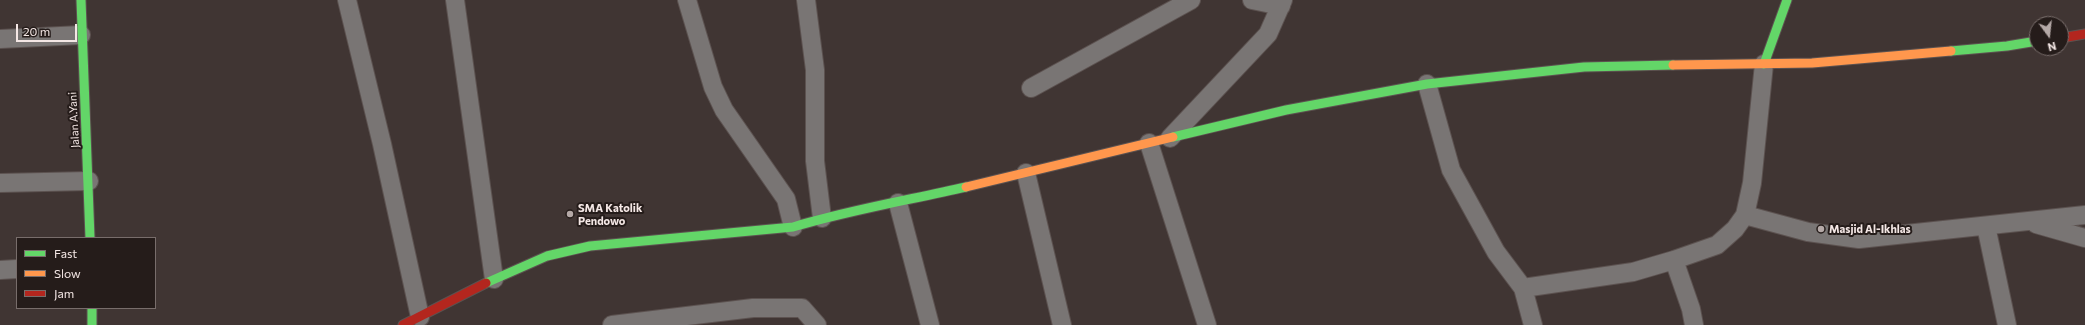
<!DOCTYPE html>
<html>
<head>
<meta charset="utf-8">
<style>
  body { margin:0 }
  #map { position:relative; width:2085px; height:325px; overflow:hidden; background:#403533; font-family:Commissioner,sans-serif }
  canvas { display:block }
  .legend { position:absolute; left:16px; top:237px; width:140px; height:72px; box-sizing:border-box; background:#251c1a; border:1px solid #786d6b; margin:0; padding:5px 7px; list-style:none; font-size:12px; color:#f4e7e5 }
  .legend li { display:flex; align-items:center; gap:8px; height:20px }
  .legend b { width:20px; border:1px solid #786d6b }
  .north { position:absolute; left:2029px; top:16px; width:40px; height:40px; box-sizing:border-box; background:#251c1a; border:1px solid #786d6b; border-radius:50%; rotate:165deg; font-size:11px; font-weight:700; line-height:16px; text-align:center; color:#f4e7e5 }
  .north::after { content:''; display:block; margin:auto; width:14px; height:18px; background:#b5a9a7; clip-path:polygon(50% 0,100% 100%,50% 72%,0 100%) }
  .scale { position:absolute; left:16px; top:24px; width:61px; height:18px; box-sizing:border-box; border:2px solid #f4e7e5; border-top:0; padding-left:5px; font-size:12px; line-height:14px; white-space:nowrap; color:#f4e7e5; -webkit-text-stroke:3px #251c1a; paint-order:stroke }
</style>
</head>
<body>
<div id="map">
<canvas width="2085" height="325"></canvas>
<ul class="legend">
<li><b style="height:5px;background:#63d668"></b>Fast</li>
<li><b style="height:5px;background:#ff974d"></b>Slow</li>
<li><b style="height:5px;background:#b3261e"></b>Jam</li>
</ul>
<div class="north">N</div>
<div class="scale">20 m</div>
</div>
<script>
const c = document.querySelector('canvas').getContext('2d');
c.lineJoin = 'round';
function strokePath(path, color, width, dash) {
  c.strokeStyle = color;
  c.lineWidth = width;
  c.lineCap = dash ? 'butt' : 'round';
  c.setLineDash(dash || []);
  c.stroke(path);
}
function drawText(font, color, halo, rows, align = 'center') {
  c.font = font + ' Commissioner,sans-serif';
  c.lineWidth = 4;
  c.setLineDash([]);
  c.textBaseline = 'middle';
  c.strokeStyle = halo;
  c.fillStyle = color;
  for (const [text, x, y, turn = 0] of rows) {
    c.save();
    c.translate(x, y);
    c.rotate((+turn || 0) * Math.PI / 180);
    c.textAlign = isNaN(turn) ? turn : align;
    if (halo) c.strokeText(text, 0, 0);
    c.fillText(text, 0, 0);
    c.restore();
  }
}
const street = new Path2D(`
  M 347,0 L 382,144 L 420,317
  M 455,0 L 494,279
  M 687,0 L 713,87 L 724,110 L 786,199 L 793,227
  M 806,0 L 815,70 L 815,161 L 822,218
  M 1252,0 L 1281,6
  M 0,39 L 81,35
  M 1427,84 L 1451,170 L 1496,252 L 1523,288 L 1533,325
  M 1031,88 L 1191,0
  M 1170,138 L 1268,34 L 1283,0
  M 1149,143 L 1207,325
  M 1026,173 L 1062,325
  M 0,183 L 89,181
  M 898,203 L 930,325
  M 1745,215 L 1752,183 L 1764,64
  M 2036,224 L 2085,238
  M 1986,226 L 2007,325
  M 1674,260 L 1691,309 L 1694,325
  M 0,270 L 17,269
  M 1523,288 L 1633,272 L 1674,260 L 1717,245 L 1735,229 L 1745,215 L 1808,232 L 1859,239 L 2085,215
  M 612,325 L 753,308 L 802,308 L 817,325`);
const fast = new Path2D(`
  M 81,0 L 90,238
  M 1951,51 L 2007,46 L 2037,41
  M 1764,64 L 1787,0
  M 1173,137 L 1286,110 L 1427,84 L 1584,67 L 1673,65
  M 486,283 L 547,256 L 590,246 L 793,227 C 849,210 909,200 966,187
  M 92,308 L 92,325`);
const slow = new Path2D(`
  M 1673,65 L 1812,63 L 1951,51
  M 966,187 L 1173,137`);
const jam = new Path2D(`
  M 2061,38 L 2085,34
  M 403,325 L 486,283`);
strokePath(street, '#5c5250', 20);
strokePath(fast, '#5c5250', 11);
strokePath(slow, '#5c5250', 11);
strokePath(jam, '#5c5250', 11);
strokePath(street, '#797574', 18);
strokePath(fast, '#63d668', 9);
strokePath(slow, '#ff974d', 9);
strokePath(jam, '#b3261e', 9);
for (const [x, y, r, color] of [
  [570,214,4,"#b5a9a7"],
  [1821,229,4,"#b5a9a7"]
]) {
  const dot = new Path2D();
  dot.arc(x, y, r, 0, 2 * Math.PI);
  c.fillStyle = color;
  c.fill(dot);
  strokePath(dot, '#251c1a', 1.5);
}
drawText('11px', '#f4e7e5', '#251c1a', [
  ["Jalan A.Yani",74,120,-93]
]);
drawText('bold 11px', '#f4e7e5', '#251c1a', [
  ["SMA Katolik",578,208],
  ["Pendowo",578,221],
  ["Masjid Al-Ikhlas",1829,229]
], 'left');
</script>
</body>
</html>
